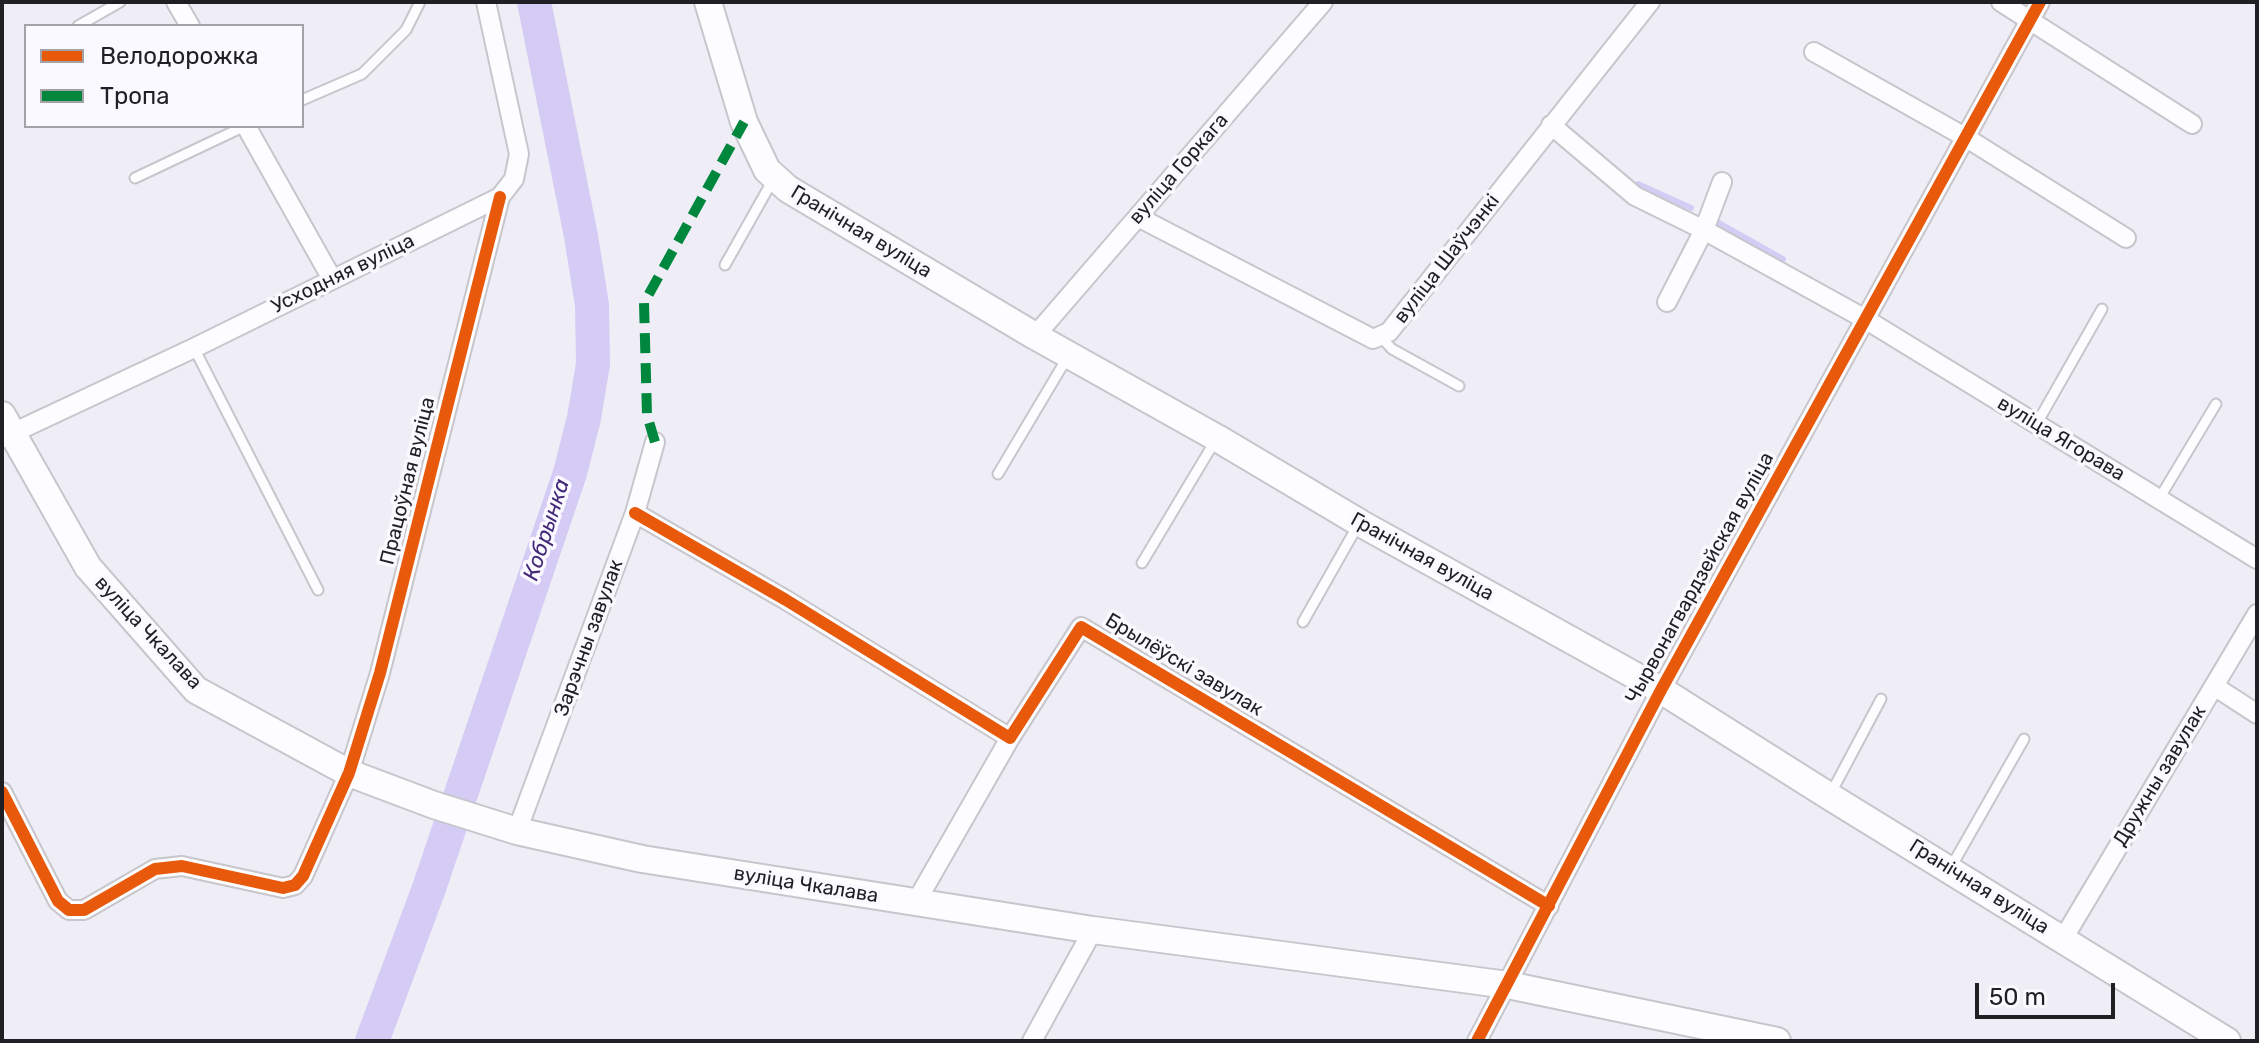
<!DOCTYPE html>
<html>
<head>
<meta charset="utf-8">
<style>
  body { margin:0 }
  #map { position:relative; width:2259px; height:1043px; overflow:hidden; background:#efeef6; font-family:Rubik,sans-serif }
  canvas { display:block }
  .frame { position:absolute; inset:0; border:4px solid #201f24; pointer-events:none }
  .legend { position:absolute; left:24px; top:24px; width:280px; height:104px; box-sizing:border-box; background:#faf9ff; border:2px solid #a3a2a7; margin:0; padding:10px 14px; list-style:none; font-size:24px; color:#201f24 }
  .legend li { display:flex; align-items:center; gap:16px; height:40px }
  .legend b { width:40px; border:2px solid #a3a2a7 }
  .scale { position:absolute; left:1975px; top:983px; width:140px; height:36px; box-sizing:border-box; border:4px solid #201f24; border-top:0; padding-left:10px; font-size:24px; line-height:28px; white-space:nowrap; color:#201f24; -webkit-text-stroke:6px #faf9ff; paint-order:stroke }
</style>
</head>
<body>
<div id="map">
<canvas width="2259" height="1043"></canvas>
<div class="frame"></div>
<ul class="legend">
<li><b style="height:10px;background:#e8590c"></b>Велодорожка</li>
<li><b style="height:10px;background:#00873e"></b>Тропа</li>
</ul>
<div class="scale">50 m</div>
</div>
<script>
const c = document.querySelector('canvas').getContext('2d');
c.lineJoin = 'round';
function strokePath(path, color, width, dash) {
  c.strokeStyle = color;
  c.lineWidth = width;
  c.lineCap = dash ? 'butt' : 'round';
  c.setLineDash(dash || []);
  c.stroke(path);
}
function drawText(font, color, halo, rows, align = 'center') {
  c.font = font + ' Rubik,sans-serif';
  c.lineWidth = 7;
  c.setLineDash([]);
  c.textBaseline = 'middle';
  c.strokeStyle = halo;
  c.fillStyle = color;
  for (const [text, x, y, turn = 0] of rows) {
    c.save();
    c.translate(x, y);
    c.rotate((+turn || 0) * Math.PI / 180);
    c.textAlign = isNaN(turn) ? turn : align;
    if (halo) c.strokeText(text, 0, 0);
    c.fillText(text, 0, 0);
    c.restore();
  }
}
strokePath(new Path2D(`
  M 1638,184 L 1691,208
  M 1719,223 L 1783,259`), '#d5ccf5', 6);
strokePath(new Path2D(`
  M 372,1041 L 428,891 L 570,473 L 584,418 L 593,364 L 592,305 L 581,236 L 534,2`), '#d5ccf5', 34);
const service = new Path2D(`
  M 78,26 L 120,2
  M 302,100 L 362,74 L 406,30 L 420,2
  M 135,178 L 245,126
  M 725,265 L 774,178
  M 1380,336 L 1392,349 L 1459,386
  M 194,348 L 318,590
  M 2036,425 L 2102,309
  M 998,474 L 1067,358
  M 2159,499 L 2216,404
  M 1142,563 L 1215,441
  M 1303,622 L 1358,525
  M 1831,793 L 1881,699
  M 1950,869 L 2024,739`);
const minor = new Path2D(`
  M 176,2 L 190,26
  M 2001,2 L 2192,124
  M 1814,52 L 1965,137 L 2126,238
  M 1551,125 L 1635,196 L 1704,230 L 1865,319 L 2257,559
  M 246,126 L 332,279
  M 1138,217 L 1373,339 L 1389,332 L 1650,2
  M 1667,302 L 1704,230 L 1722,182
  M 1035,336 L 1323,2
  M 2,438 L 194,348 L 500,197 L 514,179 L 519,154 L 486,2
  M 635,513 L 786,600 L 1010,738 L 1081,627 L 1549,906
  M 2214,686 L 2257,714
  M 2,792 L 58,901 L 69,910 L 84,910 L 155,869 L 182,866 L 283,888 L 295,885 L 303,876 L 349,773 L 380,673 L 500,197
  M 517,831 L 635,513 L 655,442
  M 916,902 L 1010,738
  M 2063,939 L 2257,614
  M 1032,1041 L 1093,930
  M 1477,1041 L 1661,690 L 2040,2`);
const secondary = new Path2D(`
  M 708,2 L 744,122 L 767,170 L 788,189 L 1035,336 L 1217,438 L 1360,523 L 1661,690 L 1829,796 L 2227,1041
  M 2,415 L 88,567 L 196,690 L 349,773 L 434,805 L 517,831 L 642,859 L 1093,930 L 1508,985 L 1777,1041`);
strokePath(service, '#c7c6cc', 13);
strokePath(minor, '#c7c6cc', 22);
strokePath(secondary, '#c7c6cc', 30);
strokePath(service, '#fdfcfe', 9);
strokePath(minor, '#fdfcfe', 18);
strokePath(secondary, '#fdfcfe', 26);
strokePath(new Path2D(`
  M 655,442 L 647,415 L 644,303 L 744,122`), '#00873e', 10, [20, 10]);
strokePath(new Path2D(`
  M 635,513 L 786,600 L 1010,738 L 1081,627 L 1549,906
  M 2,792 L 58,901 L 69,910 L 84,910 L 155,869 L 182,866 L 283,888 L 295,885 L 303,876 L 349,773 L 380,673 L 500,197
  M 1477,1041 L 1661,690 L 2040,2`), '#e8590c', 12);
drawText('20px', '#201f24', '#faf9ff', [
  ["вуліца Горкага",1179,169,-49],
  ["Гранічная вуліца",861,232,31],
  ["вуліца Шаўчэнкі",1447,259,-52],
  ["Усходняя вуліца",343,274,-26],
  ["вуліца Ягорава",2061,439,31],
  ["Працоўная вуліца",408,481,-76],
  ["Гранічная вуліца",1422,557,29],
  ["Чырвонагвардзейская вуліца",1700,578,-61],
  ["вуліца Чкалава",148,633,47],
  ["Зарэчны завулак",589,638,-70],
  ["Брылёўскі завулак",1184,665,31],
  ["Дружны завулак",2160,776,-59],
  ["вуліца Чкалава",806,885,9],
  ["Гранічная вуліца",1979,887,32]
]);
drawText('italic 22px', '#442977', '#faf9ff', [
  ["Кобрынка",547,530,-72]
]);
</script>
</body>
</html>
